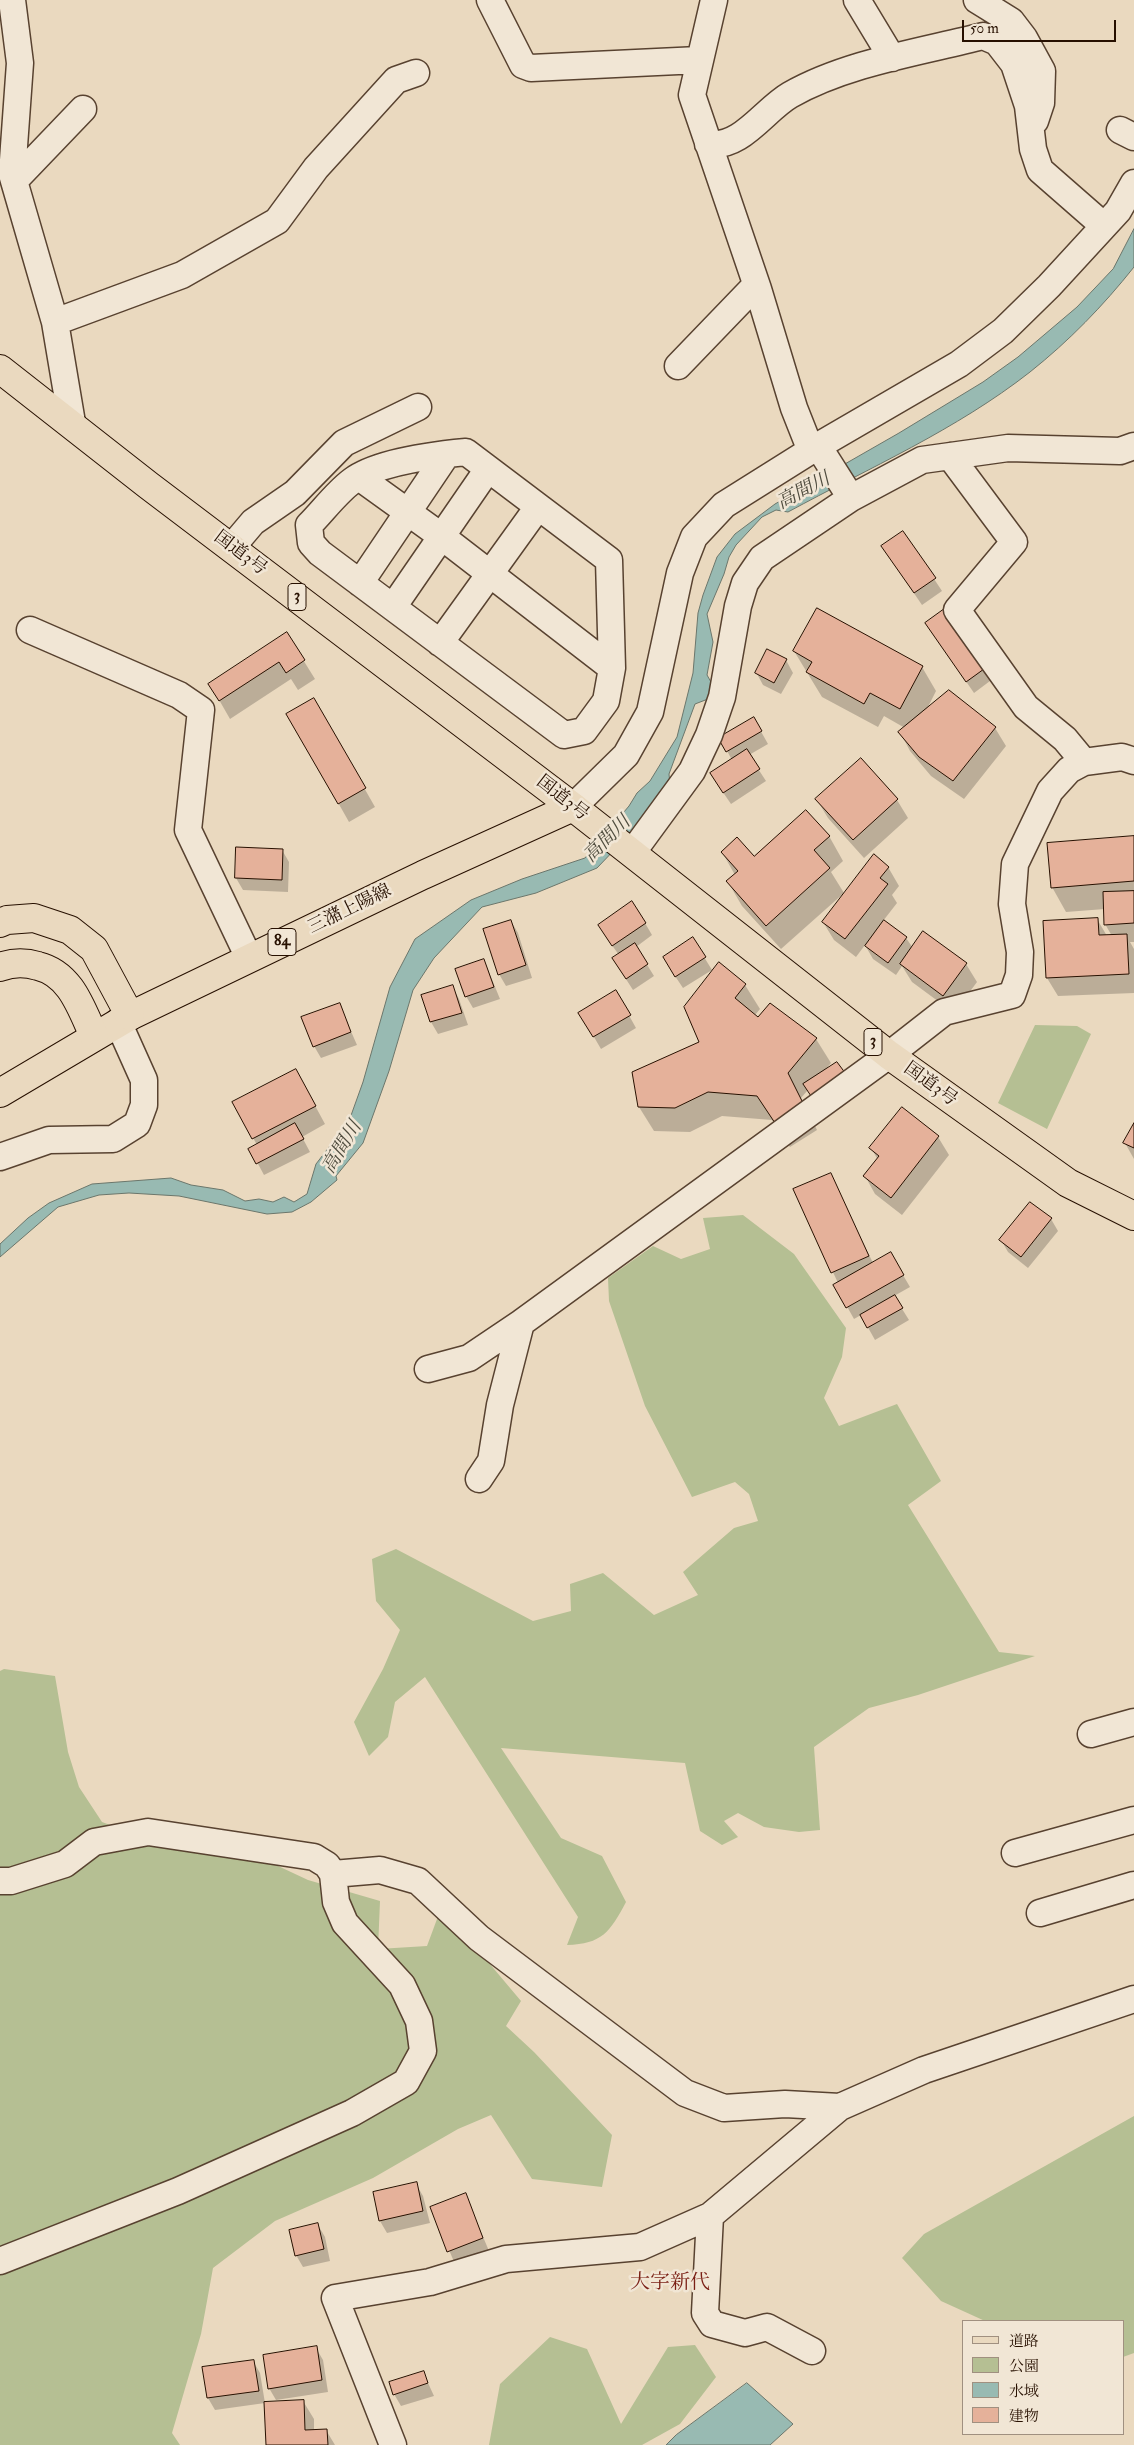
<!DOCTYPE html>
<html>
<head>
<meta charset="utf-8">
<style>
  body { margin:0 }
  #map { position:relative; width:1134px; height:2445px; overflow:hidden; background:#ead9bf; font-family:"IM FELL Double Pica","Noto Serif JP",serif }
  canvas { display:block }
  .legend { position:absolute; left:962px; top:2320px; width:162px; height:115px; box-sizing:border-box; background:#f1e6d5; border:1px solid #a09080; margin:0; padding:6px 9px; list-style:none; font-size:15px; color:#271000 }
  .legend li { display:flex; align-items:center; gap:10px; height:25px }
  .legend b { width:25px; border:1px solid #a09080 }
  .scale { position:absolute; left:962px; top:20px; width:154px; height:22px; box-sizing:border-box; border:2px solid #271000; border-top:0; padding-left:6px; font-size:15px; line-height:18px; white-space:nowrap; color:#271000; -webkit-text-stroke:4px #f1e6d5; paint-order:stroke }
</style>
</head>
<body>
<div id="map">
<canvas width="1134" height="2445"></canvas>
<ul class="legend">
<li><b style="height:6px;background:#ead9bf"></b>道路</li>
<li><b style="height:14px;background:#b5bf93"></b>公園</li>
<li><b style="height:14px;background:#98bab2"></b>水域</li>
<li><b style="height:14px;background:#e5b19a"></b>建物</li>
</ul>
<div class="scale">50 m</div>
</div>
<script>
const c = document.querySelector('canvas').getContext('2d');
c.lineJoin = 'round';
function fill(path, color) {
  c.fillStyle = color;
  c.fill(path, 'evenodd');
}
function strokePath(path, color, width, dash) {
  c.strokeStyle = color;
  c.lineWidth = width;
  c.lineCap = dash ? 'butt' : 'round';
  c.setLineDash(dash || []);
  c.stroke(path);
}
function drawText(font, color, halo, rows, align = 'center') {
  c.font = font + ' "IM FELL Double Pica","Noto Serif JP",serif';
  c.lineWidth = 5;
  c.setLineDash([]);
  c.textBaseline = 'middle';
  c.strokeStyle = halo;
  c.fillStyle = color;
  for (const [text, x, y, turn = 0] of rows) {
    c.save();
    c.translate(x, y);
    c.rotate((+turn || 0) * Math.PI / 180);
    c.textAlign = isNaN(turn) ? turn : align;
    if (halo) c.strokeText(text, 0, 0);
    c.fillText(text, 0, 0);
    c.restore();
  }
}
fill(new Path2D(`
  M 1035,1025 L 1077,1026 L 1091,1034 L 1047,1129 L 998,1103 Z
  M 743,1215 L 794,1254 L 846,1328 L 842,1357 L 824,1398 L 839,1426 L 897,1404 L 941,1481 L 908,1505 L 999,1652 L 1035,1656 L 918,1695 L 869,1708 L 814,1747 L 820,1830 L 799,1832 L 764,1827 L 738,1813 L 724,1821 L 738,1837 L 722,1845 L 700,1831 L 685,1763 L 501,1748 L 561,1838 L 602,1856 L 626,1902 C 610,1932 602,1944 567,1945 L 578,1917 L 425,1677 L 395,1702 L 388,1737 L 369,1756 L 354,1722 L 383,1669 L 400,1630 L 376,1601 L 372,1559 L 396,1549 L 533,1621 L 571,1611 L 570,1584 L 603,1573 L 654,1615 L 698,1595 L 683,1572 L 734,1528 L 758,1521 L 749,1494 L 735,1482 L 692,1497 L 645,1406 L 609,1301 L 608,1278 L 653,1246 L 681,1259 L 710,1249 L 703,1218 Z
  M 4,1669 L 55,1676 L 68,1752 L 79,1787 L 102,1822 L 145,1838 L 246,1851 L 308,1880 L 380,1901 L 378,1949 L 427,1946 L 440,1911 L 489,1963 L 521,2001 L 506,2026 L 534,2052 L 612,2135 L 602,2187 L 532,2179 L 491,2115 L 458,2129 L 373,2178 L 275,2221 L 213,2268 L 201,2334 L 172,2433 L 180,2445 L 0,2445 L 0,1671 Z
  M 1134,2116 L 1134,2353 L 1123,2357 L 1123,2321 L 985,2321 L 941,2301 L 902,2258 L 924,2234 Z
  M 550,2337 L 587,2349 L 621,2424 L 668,2347 L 695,2345 L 716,2377 L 680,2424 L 642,2445 L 489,2445 L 500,2384 Z`), '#b5bf93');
const water = new Path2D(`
  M 1134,229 L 1134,267 C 1103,306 1069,341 1030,372 C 956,430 869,468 788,512 L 776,510 L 762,517 L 736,545 L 729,557 L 724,574 L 707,614 L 713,642 L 707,675 L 711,682 L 708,699 L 695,704 L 669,774 L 670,785 L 641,822 L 597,868 L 536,893 L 482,907 L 434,958 L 413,990 L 389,1071 L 363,1143 L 336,1176 L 337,1180 L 311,1202 L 292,1212 L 267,1214 L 179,1196 L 129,1193 L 99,1195 L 58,1207 L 0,1257 L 0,1244 L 28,1218 L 49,1203 L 92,1184 L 171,1178 L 191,1185 L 223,1190 L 245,1201 L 259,1199 L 273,1202 L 284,1197 L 294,1202 L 307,1194 L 316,1164 L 349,1121 L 363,1082 L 390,987 L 415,939 L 471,900 L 522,879 L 585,858 L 629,806 L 637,793 L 650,781 L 677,737 L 693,673 L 698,613 L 703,595 L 717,557 L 735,534 L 775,504 L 899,433 L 983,382 L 1018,357 L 1077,307 L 1113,269 Z
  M 747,2383 L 793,2424 L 770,2445 L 666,2445 L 676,2435 Z`);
fill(water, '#98bab2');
strokePath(water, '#6b766b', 1);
fill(new Path2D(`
  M 903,532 L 942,591 L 922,605 L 890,558 Z
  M 926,623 L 983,669 L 990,681 L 974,693 Z
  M 287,634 L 315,679 L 298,690 L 291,679 L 230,719 L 210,684 Z
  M 794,651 L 922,667 L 936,691 L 926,711 L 949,691 L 995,728 L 1006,746 L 964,799 L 931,776 L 910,751 L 900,732 L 905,728 L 884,716 L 878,727 L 822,697 Z
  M 786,660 L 793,673 L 781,694 L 763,685 L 756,672 Z
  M 314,700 L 375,807 L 349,822 L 288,714 Z
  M 754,719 L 768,744 L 749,755 L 766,781 L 731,804 L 718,785 L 732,760 L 720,738 Z
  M 861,760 L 897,800 L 908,818 L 864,858 L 828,818 L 817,800 Z
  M 829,836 L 843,861 L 831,872 L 844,893 L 781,949 L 742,906 L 728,882 L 735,875 L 722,852 L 754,857 Z
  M 1134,837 L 1134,942 L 1130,942 L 1134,949 L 1134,993 L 1058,996 L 1047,978 L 1097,919 L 1107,936 L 1112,936 L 1105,924 L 1105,909 L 1066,912 L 1052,887 Z
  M 282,850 L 289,862 L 288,892 L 243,890 L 236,878 Z
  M 888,867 L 899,886 L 892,895 L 897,903 L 883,921 L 906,938 L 913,948 L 966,964 L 977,982 L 954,1013 L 912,982 L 902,966 L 896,975 L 873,959 L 865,945 L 856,957 L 834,940 L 823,922 Z
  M 511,921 L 518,933 L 532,978 L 506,986 L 499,974 Z
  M 645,923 L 652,935 L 636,947 L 654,976 L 633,990 L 613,959 L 619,955 L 606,937 Z
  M 693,939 L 712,970 L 683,988 L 671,970 Z
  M 484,960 L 500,999 L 473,1008 L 466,996 Z
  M 719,964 L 745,985 L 760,1009 L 755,1015 L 759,1019 L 770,1004 L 816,1039 L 831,1063 L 801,1098 L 817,1130 L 790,1147 L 772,1120 L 722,1116 L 690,1132 L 654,1131 L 639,1107 L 701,1043 Z
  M 452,986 L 459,999 L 468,1025 L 438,1034 L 431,1022 L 423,996 Z
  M 616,992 L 636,1028 L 601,1049 L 580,1013 Z
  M 339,1004 L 357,1045 L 321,1058 L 314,1046 Z
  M 306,1089 L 325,1124 L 302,1137 L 310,1152 L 264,1175 L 250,1149 L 257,1145 L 234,1103 Z
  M 902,1109 L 938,1137 L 949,1155 L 902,1215 L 875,1194 L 865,1176 L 878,1160 L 871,1148 Z
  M 1134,1126 L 1134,1159 L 1125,1143 Z
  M 830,1174 L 873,1263 L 890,1253 L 910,1287 L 894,1296 L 909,1320 L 875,1340 L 861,1315 L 854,1319 L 835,1285 L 838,1283 L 795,1190 Z
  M 1051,1219 L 1058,1231 L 1028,1268 L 1008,1252 L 1001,1240 Z
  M 416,2184 L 423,2196 L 430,2223 L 387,2233 L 380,2221 L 374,2193 Z
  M 465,2194 L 489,2251 L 455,2264 L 431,2208 Z
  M 318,2225 L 325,2237 L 330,2261 L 303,2267 L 296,2255 Z
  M 316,2348 L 323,2360 L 328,2392 L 276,2400 L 269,2388 Z
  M 253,2361 L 260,2373 L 265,2403 L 215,2410 L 208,2398 L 204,2368 Z
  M 423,2372 L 434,2396 L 401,2406 L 394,2394 Z
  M 303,2401 L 314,2419 L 314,2431 L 326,2430 L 335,2445 L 267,2445 Z`), '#0003');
const building = new Path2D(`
  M 903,531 L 936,578 L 914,593 L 881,546 Z
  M 817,608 L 923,666 L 900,709 L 870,693 L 864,704 L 806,672 L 812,662 L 793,651 Z
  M 943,610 L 984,669 L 966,682 L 925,623 Z
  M 287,632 L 305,660 L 286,673 L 279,662 L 219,701 L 208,684 Z
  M 767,649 L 787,659 L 774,683 L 755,673 Z
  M 949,690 L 996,727 L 953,781 L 919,757 L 898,732 Z
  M 314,698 L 366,788 L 338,804 L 286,714 Z
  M 754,717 L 762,731 L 726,752 L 718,738 Z
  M 747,749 L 760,769 L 723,793 L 710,773 Z
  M 861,758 L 898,799 L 853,840 L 815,799 Z
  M 806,810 L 830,836 L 814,850 L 830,868 L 766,926 L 726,881 L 738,871 L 721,852 L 737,837 L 754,856 Z
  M 1134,836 L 1134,881 L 1051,888 L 1047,843 Z
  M 236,847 L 283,849 L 282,880 L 235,878 Z
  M 874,854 L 889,867 L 880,878 L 888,884 L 845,939 L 822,922 Z
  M 1134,891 L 1134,923 L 1104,925 L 1103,892 Z
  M 632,901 L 646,923 L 612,946 L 598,925 Z
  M 1098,918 L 1099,935 L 1127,934 L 1129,974 L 1046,978 L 1043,921 Z
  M 511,920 L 526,965 L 498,975 L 483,929 Z
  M 884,920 L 907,937 L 888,963 L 865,946 Z
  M 923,931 L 967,963 L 943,996 L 900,964 Z
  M 693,937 L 706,957 L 675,977 L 663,957 Z
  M 635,943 L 648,964 L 626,979 L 612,958 Z
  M 484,959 L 494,987 L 465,997 L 455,969 Z
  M 719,962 L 746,984 L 735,998 L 758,1017 L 770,1003 L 817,1038 L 788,1073 L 804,1105 L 775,1123 L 757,1096 L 708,1092 L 675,1108 L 638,1107 L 632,1072 L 699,1042 L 684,1007 Z
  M 453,985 L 462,1013 L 430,1022 L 421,995 Z
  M 616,990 L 631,1015 L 593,1037 L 578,1013 Z
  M 340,1003 L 351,1032 L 313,1047 L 301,1017 Z
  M 837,1062 L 846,1074 L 811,1096 L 803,1084 Z
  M 296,1069 L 316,1106 L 252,1139 L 232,1102 Z
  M 902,1107 L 939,1136 L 891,1198 L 863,1176 L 879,1156 L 869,1148 Z
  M 295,1123 L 304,1139 L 256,1164 L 248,1149 Z
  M 1134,1123 L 1134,1148 L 1123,1143 Z
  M 831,1173 L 869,1256 L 831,1273 L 793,1189 Z
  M 1030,1202 L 1052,1218 L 1021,1257 L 999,1240 Z
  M 891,1252 L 904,1275 L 846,1308 L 833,1285 Z
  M 895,1295 L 903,1308 L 867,1328 L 860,1315 Z
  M 417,2182 L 423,2211 L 379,2221 L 373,2192 Z
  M 466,2193 L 483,2238 L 447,2252 L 430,2207 Z
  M 318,2223 L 324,2249 L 295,2256 L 289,2230 Z
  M 317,2346 L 322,2380 L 268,2389 L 263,2355 Z
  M 254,2360 L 259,2391 L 207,2398 L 202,2367 Z
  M 424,2371 L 428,2383 L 393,2395 L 389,2382 Z
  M 304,2400 L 305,2430 L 327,2429 L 328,2445 L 266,2445 L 264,2402 Z`);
fill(building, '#e5b19a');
strokePath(building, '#271000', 1);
const minor = new Path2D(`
  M 12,0 L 20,63 L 12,174 L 55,322 L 72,423
  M 490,0 L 523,65 L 531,68 L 699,60
  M 714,0 L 692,95 L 758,289 L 794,408 L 811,451
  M 857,0 L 892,58
  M 977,0 L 1011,21 L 1024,38 L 1042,71 L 1041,103 L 1035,121
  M 1120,130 L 1134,137
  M 708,144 C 741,149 764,110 790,95 C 846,63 920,52 983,36 L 997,42 L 1014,64 L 1028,106 L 1033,149 L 1040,170 L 1104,226
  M 14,181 L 83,109
  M 55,322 L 182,275 L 277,221 L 316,168 L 396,80 L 416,73
  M 678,366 L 756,285
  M 818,446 L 851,498
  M 466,452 L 609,560 L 612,668 L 606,701 L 584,731 L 564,735 L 320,553 L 311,543 L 309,525 C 323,511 336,493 352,481 C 377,462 434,455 466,452 Z
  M 950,456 L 1014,542 L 957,610 L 1026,707 L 1065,739 L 1084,762
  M 359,477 L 441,536 L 612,668
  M 231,548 L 253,522 L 295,493 L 344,443 L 418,407
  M 360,583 L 447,454
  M 393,607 L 488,469
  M 30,630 L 179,695 L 201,710 L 188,830 L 249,958
  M 440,643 L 538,507
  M 573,807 L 626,755 L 650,712 L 680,573 L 694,537 L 724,505 L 818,446 L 959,364 L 1003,331 L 1049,286 L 1118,211 L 1134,183
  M 632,853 L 692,771 L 709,735 L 722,697 L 738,606 L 745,583 L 762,558 L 851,498 L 922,460 L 1008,448 L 1120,451 L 1134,446
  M 0,1157 L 49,1140 L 113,1139 L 137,1124 L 144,1105 L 144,1080 L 118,1022
  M 428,1369 L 469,1358 L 521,1323
  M 479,1479 L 491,1461 L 500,1405 L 521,1323 L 889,1055 L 944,1012 L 1012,995 L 1019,975 L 1020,952 L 1012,904 L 1015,864 L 1050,791 L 1069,770 L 1084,762 L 1122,757 L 1134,761
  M 1091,1734 L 1134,1722
  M 1015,1853 L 1134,1820
  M 333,1874 L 380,1870 L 418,1881 L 479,1938 L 685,2093 L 724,2108 L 785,2104 L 840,2107 L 924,2070 L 1134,1999
  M 0,1881 L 11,1881 L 65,1864 L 94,1842 L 148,1832 L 314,1857 L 327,1865 L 333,1874 L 336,1902 L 345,1923 L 402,1985 L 419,2021 L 423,2051 L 406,2082 L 352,2113 L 178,2191 L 0,2261
  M 1040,1913 L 1134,1885
  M 710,2216 L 705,2313 L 712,2324 L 745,2333 L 767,2327 L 812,2351
  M 393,2445 L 335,2298 L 430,2282 L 506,2259 L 640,2247 L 710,2216 L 840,2107`);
const major = new Path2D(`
  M 0,1093 L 130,1016 L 423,875 L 573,807`);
const highway = new Path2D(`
  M 0,369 L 148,485 L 573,807 L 889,1055 L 1068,1183 L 1134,1216
  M 0,923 L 7,920 L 34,918 L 70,930 L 94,949 L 130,1016
  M 0,967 C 13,962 25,962 38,966 C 71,974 81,1008 94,1036`);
strokePath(minor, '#584230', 29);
strokePath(major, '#271000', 30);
strokePath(highway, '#271000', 30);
strokePath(minor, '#f1e6d5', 26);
strokePath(major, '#ead9bf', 28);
strokePath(highway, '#ead9bf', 28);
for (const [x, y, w] of [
  [297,597,18],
  [282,942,28],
  [873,1042,18]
]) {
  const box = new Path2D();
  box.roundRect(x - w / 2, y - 13.5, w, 27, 4);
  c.fillStyle = '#f1e6d5';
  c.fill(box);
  strokePath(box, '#271000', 1);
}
drawText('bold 16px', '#271000', null, [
  ["3",297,597],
  ["84",282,942],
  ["3",873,1042]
]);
drawText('18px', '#271000', '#f1e6d5', [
  ["国道3号",240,554,37],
  ["国道3号",562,799,38],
  ["三潴上陽線",350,910,-26],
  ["国道3号",930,1085,36]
]);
drawText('italic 19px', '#4f4c3e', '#f1e6d5', [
  ["高間川",804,492,-28],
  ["高間川",608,840,-45],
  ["高間川",343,1148,-59]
]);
drawText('20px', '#7a1f14', '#f1e6d5', [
  ["大字新代",670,2284]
]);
</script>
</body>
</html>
